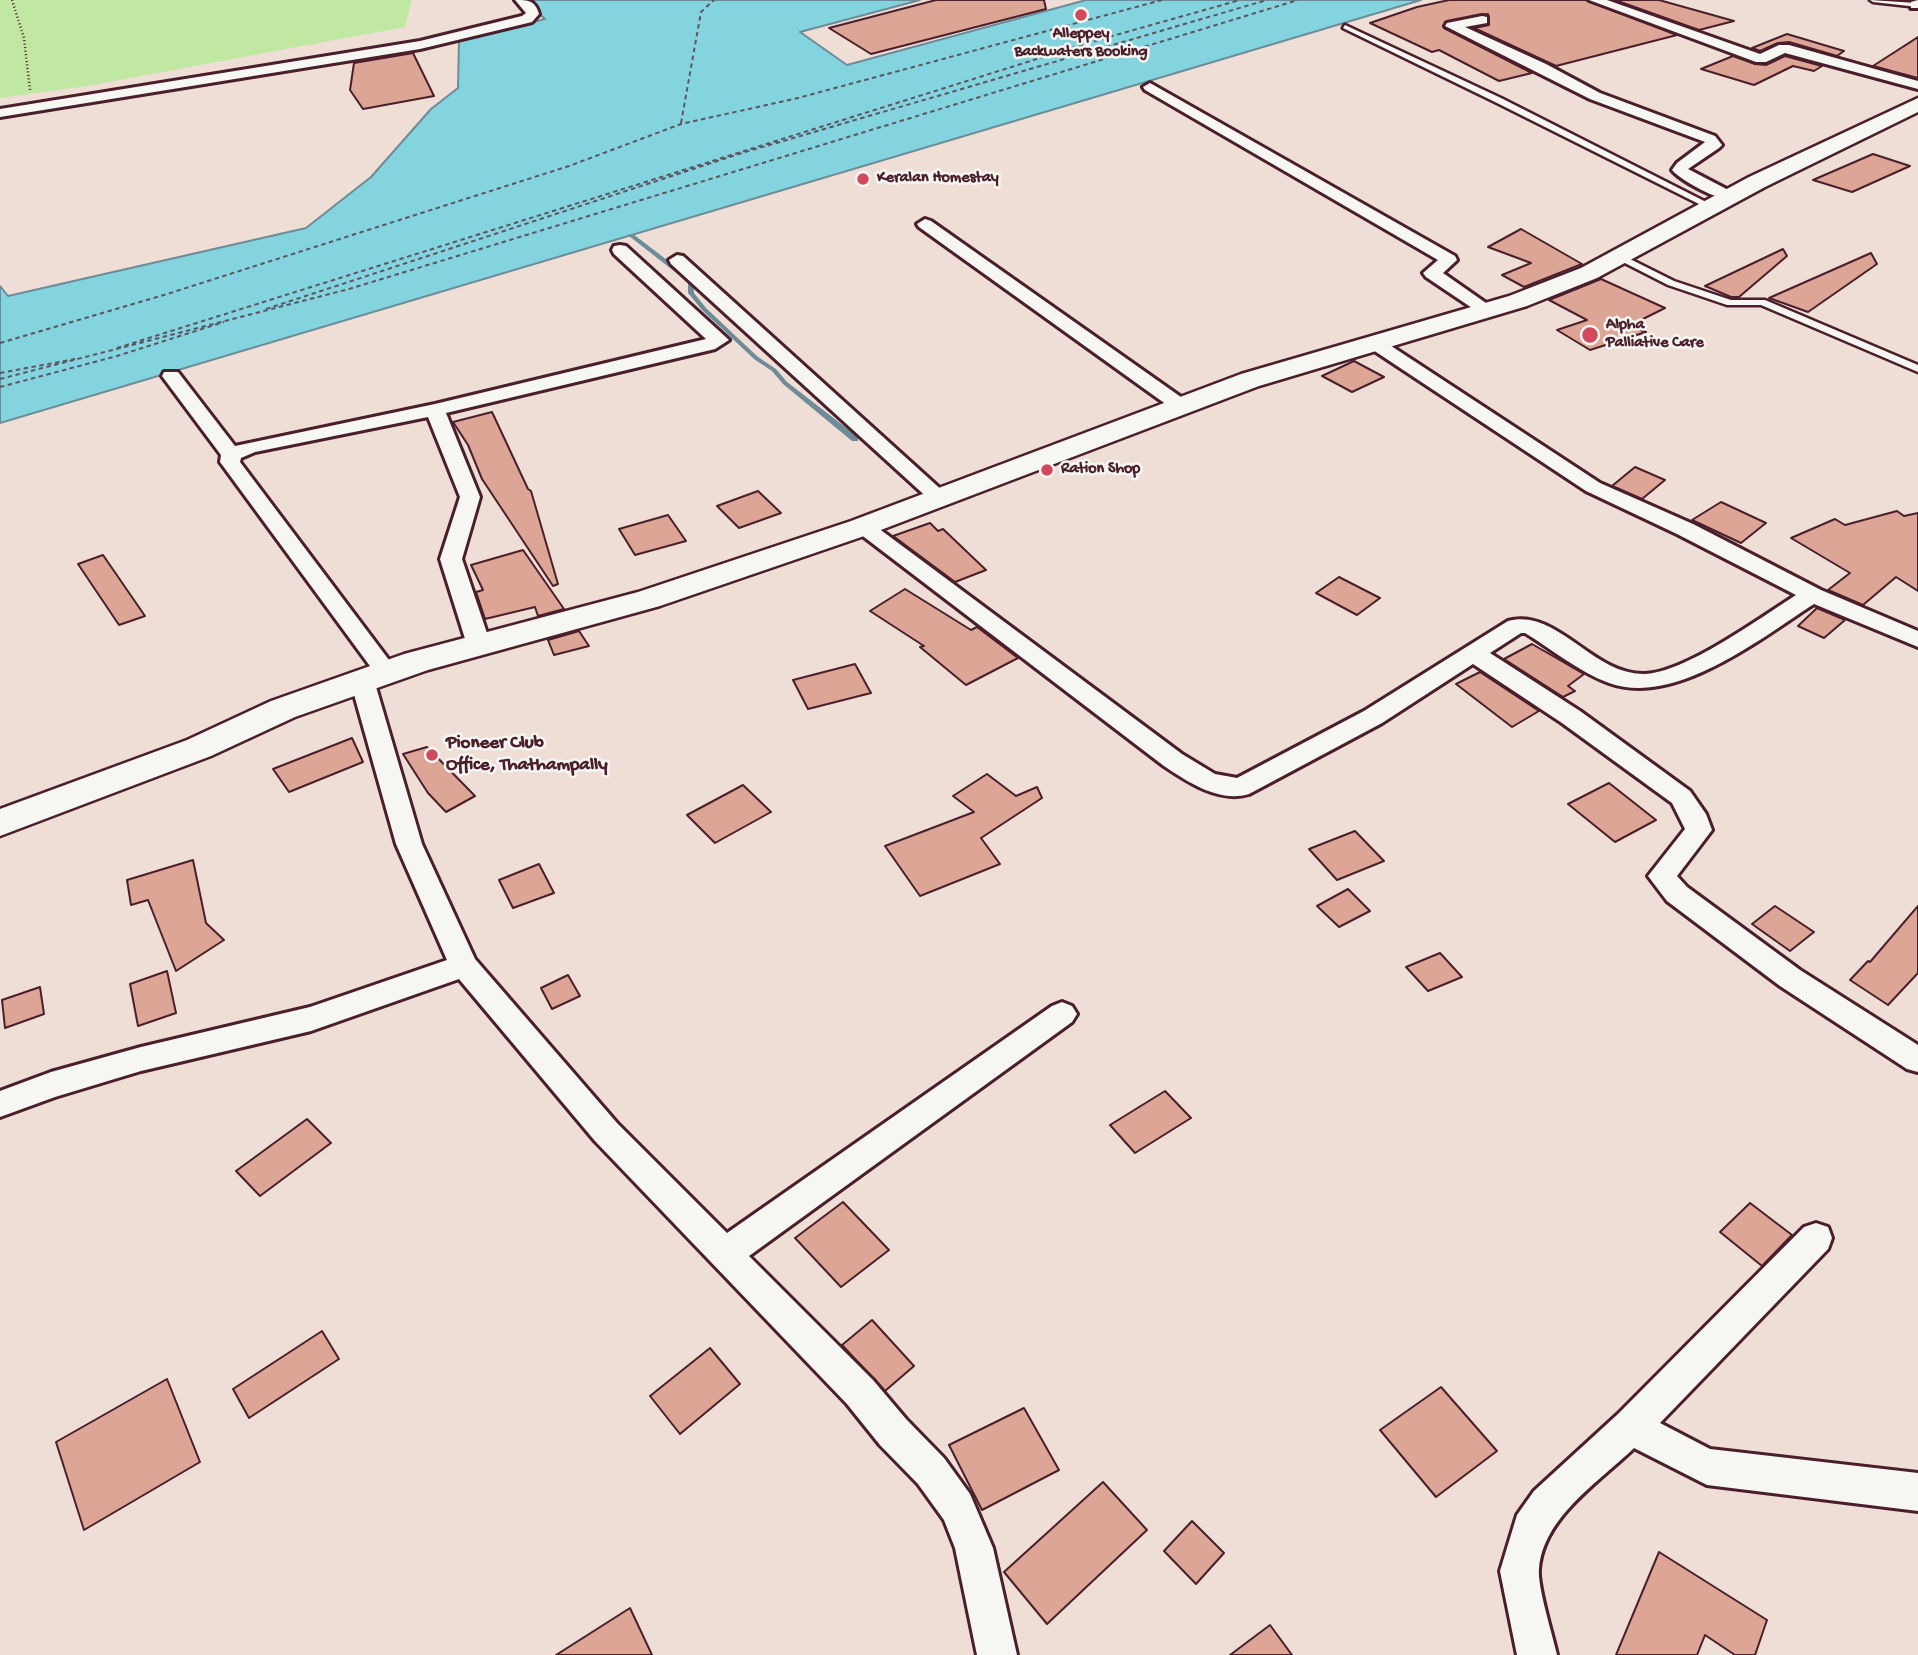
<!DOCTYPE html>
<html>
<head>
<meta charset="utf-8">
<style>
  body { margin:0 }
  canvas { display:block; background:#eeded6 }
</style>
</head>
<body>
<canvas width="1918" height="1655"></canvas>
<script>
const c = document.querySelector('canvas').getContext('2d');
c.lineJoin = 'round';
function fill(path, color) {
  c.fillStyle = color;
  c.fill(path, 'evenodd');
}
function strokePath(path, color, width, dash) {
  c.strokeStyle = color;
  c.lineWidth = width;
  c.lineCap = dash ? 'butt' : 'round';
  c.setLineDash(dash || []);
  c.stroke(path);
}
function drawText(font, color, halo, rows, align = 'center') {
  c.font = font + ' "Gochi Hand",sans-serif';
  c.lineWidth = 5;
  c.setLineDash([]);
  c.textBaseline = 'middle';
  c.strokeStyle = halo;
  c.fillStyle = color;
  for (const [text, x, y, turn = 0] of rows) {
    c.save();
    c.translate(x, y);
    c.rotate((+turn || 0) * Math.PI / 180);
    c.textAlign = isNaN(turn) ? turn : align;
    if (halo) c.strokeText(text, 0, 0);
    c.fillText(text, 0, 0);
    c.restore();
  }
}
fill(new Path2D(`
  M 0,0 L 412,0 L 405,27 L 87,86 L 0,98 Z`), '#c0e8a3');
const water = new Path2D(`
  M 524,0 L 920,0 L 800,32 L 847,65 L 1086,0 L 1421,0 L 0,423 L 0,286 L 8,296 L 306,228 L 371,177 L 431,109 L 458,88 L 459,40 L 545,19 Z`);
fill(water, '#84d4df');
strokePath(water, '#6d8c97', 2);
fill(new Path2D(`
  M 629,234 L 633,234 L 693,280 L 694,293 L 706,308 L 758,357 L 776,369 L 787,382 L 858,437 L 858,441 L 852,441 L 783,384 L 772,371 L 754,359 L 702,310 L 688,293 L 688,282 L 629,236 Z`), '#6d8c97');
strokePath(new Path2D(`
  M 681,123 L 701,12 L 714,0
  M 266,309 L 742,153 L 1267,0
  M 0,343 L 164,295 L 569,166 L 681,124 L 798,98 L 1162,0
  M 117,348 L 1091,42 L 1240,0
  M 0,373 L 75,359
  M 0,379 L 349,289 L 1298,0
  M 0,387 L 117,356 L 224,322`), '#5b5561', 2, [4.5, 3.5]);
const building = new Path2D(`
  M 936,0 L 1044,0 L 1046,9 L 871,54 L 829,28 Z
  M 1449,0 L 1586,0 L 1677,35 L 1556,66 L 1474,28 L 1489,25 L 1488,14 L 1445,22 L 1444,28 L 1532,73 L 1499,81 L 1439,50 L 1432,52 L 1370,23 L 1417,7 Z
  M 1615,0 L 1659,0 L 1734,21 L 1699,30 Z
  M 1787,34 L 1844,51 L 1837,56 L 1789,42 L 1778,43 L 1760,51 L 1752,48 Z
  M 1918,37 L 1918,78 L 1873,66 Z
  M 413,53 L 434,96 L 363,109 L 350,90 L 354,63 Z
  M 1733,56 L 1755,64 L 1766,65 L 1785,56 L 1822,66 L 1814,71 L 1793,66 L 1754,85 L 1701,69 Z
  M 1873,154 L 1910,166 L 1852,192 L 1813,180 Z
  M 1521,229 L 1582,264 L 1524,287 L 1502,275 L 1531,263 L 1488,247 Z
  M 1783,249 L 1787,256 L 1739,297 L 1731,297 L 1705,286 Z
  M 1871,253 L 1877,264 L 1808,312 L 1769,298 Z
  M 1601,279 L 1665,308 L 1629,326 L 1646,332 L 1590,350 L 1557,330 L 1587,320 L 1549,300 Z
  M 1354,361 L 1384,377 L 1352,392 L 1322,376 Z
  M 492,412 L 528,489 L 531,491 L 558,584 L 553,586 L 482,479 L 468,445 L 453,422 Z
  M 1635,467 L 1665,480 L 1642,499 L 1612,486 Z
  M 758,491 L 781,513 L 739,528 L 717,506 Z
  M 1721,502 L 1766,523 L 1741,543 L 1692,520 Z
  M 1897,511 L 1904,516 L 1918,513 L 1918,591 L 1896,577 L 1863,605 L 1828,590 L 1850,573 L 1791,538 L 1835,519 L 1845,525 Z
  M 668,515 L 686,541 L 635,555 L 619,529 Z
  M 930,523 L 938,531 L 943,529 L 986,570 L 955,582 L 893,536 Z
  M 523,550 L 564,609 L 538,616 L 535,607 L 485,619 L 476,592 L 483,590 L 471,565 Z
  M 103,555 L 145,616 L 119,625 L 78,564 Z
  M 1339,577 L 1380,598 L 1357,615 L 1316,593 Z
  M 905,589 L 971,630 L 977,627 L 1018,658 L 966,685 L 920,647 L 924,646 L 870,611 Z
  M 1817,608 L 1845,620 L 1824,638 L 1798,626 Z
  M 579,631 L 589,646 L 554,655 L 548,640 Z
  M 1532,644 L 1584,674 L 1568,686 L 1575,691 L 1563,697 L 1504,659 Z
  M 855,664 L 871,693 L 808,709 L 793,680 Z
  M 1480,672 L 1539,711 L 1512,727 L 1456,684 Z
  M 352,738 L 363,762 L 289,792 L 273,769 Z
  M 427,747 L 475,796 L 446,812 L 428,793 L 403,754 Z
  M 987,774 L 1016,796 L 1037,787 L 1042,798 L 981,838 L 1000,864 L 920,896 L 885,846 L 974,812 L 953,796 Z
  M 1609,783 L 1656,820 L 1615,842 L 1568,804 Z
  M 743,785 L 771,812 L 715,843 L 687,815 Z
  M 1355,831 L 1384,861 L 1337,880 L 1309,849 Z
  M 193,860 L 206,923 L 224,940 L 176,971 L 148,900 L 131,905 L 127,880 Z
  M 539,864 L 554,893 L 513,908 L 499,880 Z
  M 1348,889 L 1370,911 L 1339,927 L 1317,906 Z
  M 1775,906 L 1814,932 L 1790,951 L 1752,924 Z
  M 1918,906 L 1918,973 L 1888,1005 L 1850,980 L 1868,961 L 1870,962 Z
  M 1440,953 L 1462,977 L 1428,991 L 1406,967 Z
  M 167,971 L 176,1013 L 138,1026 L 130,984 Z
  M 568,975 L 580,996 L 552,1009 L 541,988 Z
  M 40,987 L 44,1014 L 5,1028 L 2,1000 Z
  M 1165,1091 L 1191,1118 L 1135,1153 L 1110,1125 Z
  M 307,1119 L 331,1143 L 260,1196 L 236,1171 Z
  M 843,1202 L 889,1250 L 841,1287 L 795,1238 Z
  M 1750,1203 L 1792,1235 L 1762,1266 L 1720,1232 Z
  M 872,1320 L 914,1366 L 885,1391 L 842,1345 Z
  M 322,1331 L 339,1359 L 249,1418 L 233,1389 Z
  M 710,1348 L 740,1384 L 680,1434 L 650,1396 Z
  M 167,1379 L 200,1462 L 84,1530 L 56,1442 Z
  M 1441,1387 L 1497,1451 L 1436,1497 L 1380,1430 Z
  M 1024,1408 L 1059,1470 L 982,1510 L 949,1445 Z
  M 1103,1482 L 1147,1530 L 1047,1624 L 1004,1572 Z
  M 1192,1521 L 1224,1553 L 1196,1584 L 1164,1551 Z
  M 1659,1552 L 1767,1620 L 1755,1655 L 1735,1655 L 1705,1635 L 1697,1655 L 1616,1655 Z
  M 630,1608 L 652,1655 L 556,1655 Z
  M 1270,1625 L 1292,1655 L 1230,1655 Z`);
fill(building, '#dda596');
strokePath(building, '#4a1f2b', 2);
const service = new Path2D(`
  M 1870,0 L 1916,3 L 1918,7 L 1873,2 Z
  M 1345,25 L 1501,98 L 1716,207 L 1709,209 L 1495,102 L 1343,28 Z
  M 1620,254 L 1674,281 L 1731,300 L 1765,300 L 1918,365 L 1918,372 L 1761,305 L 1727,305 L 1668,285 L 1617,259 L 1616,257 Z`);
const minor = new Path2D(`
  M 515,0 C 528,0 535,0 539,14 L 532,22 L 420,49 L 0,117 L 0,109 L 420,41 L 522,16 L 526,13 Z
  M 1589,0 L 1607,0 L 1760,54 L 1779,45 L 1789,45 L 1918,81 L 1918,89 L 1785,53 L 1766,62 L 1756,62 Z
  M 1918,0 L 1918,8 L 1911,8 L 1911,2 Z
  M 1482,16 L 1487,17 L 1487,23 L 1465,27 L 1546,64 L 1600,93 L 1715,136 L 1722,145 L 1719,148 L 1688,169 L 1736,194 L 1738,197 L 1736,200 C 1722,203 1681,181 1672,170 L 1677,163 L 1705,142 L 1590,99 L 1445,26 L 1447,23 Z
  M 1150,83 L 1455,256 L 1457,260 L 1443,273 L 1496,310 L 1493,314 L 1481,314 L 1426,277 L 1423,273 L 1438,260 L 1145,90 L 1143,87 Z
  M 925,219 L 931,221 L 1188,402 L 1191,406 L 1188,410 L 1174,410 L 919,227 L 917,224 Z
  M 620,245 L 626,246 L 729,340 L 715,349 L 446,413 L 480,497 L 462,559 L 491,645 L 487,650 L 479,652 L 471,650 L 467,645 L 440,559 L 460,497 L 428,417 L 255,452 L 241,458 L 240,462 L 398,672 L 394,677 L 386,680 L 378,677 L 223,466 L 220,462 L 221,455 L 162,376 L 164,372 L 178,372 L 235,446 L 435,404 L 706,339 L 614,254 L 612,250 L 614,246 Z
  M 677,255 L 683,256 L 945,493 L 948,497 L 945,501 L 931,501 L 671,264 L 669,260 Z
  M 1376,339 L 1382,340 L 1600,483 L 1693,524 L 1821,590 L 1918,631 L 1918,647 L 1814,604 C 1761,638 1675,707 1609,683 C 1579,672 1553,650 1525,633 L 1521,633 L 1490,653 L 1580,711 L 1690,791 L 1706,814 L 1712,830 L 1677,876 L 1687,887 L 1800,970 L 1918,1045 L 1918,1072 L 1907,1069 L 1780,986 L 1667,901 L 1648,876 L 1685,829 L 1672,803 L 1562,723 L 1473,664 L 1382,723 L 1249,794 C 1219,803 1188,782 1164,766 L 851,527 L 854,522 L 870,522 L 1182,754 L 1215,774 L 1237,778 L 1364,711 L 1508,621 C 1557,608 1593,675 1644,674 C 1685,673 1760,618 1796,595 L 1677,534 L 1586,491 L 1370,348 L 1367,344 L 1370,340 Z
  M 362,672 L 370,675 L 374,680 L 422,844 L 475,959 L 617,1123 L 727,1233 L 1052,1006 L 1062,1002 L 1072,1006 L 1077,1014 L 1072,1022 L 749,1256 L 873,1380 L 906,1419 L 944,1458 L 970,1494 L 993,1548 L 1017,1655 L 977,1655 L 955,1548 L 944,1520 L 918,1484 L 880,1445 L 847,1404 L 595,1141 L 459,979 L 311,1031 L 141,1071 L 55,1097 L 0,1117 L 0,1091 L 51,1072 L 141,1047 L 310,1007 L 447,960 L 396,844 L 350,680 L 354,675 Z
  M 1816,1223 L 1828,1227 L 1832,1238 L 1828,1249 L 1660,1423 L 1710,1449 L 1918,1473 L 1918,1511 L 1707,1485 L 1634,1448 C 1599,1482 1543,1517 1539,1569 C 1537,1586 1553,1636 1557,1655 L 1517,1655 L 1500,1571 L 1517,1515 L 1534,1491 L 1618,1414 L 1804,1227 Z`);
const secondary = new Path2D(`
  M 1918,98 L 1918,112 L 1765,187 L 1597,278 L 1527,306 L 1259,386 L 873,533 L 660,606 L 428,670 L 295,717 L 211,756 L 0,836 L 0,809 L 187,740 L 271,701 L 404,654 L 638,592 L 851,521 L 1241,374 L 1509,296 L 1581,268 L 1749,177 Z`);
strokePath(service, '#4a1f2b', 5);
strokePath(minor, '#4a1f2b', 6);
strokePath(secondary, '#4a1f2b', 5);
strokePath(new Path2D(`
  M 12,0 L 24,38 L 30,90`), '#4a1f2b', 2.5, [1, 2.5]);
fill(service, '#f6f6f2');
fill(minor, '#f6f6f2');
fill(secondary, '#f6f6f2');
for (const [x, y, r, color] of [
  [1081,15,7,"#d1495b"],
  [863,179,7,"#d1495b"],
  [1590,335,9,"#d1495b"],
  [1047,470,7,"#d1495b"],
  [432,755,7,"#d1495b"]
]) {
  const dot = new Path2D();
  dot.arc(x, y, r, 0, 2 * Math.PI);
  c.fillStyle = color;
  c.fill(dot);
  strokePath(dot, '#f6f6f2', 2.5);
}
drawText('bold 16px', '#4a1f2b', '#f6f6f2', [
  ["Alleppey",1081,35,"center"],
  ["Backwaters Booking",1081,53,"center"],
  ["Keralan Homestay",877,179],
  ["Alpha",1606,326],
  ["Palliative Care",1606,344],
  ["Ration Shop",1061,470]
], 'left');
drawText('bold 19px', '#4a1f2b', '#f6f6f2', [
  ["Pioneer Club",446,744],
  ["Office, Thathampally",446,766]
], 'left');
</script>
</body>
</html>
